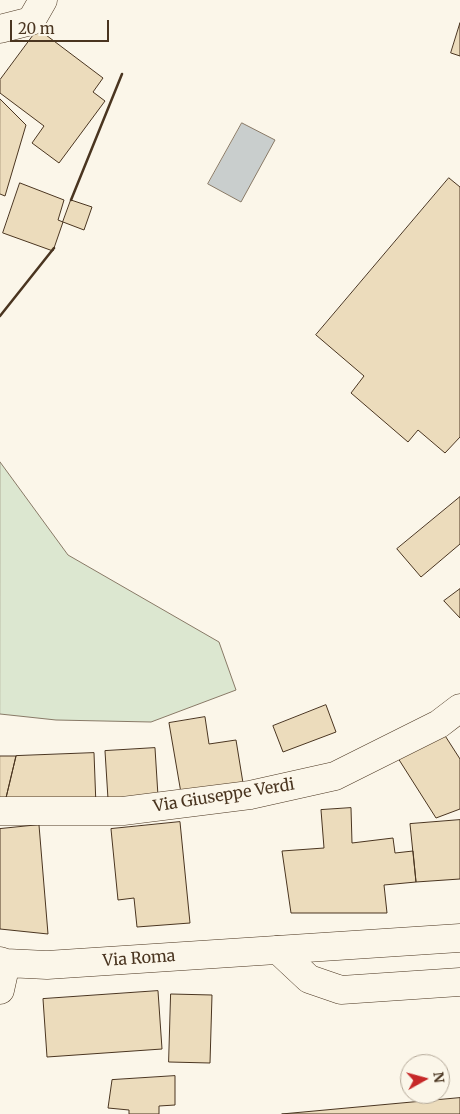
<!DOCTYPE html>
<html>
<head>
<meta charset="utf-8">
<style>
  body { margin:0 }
  #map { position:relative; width:460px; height:1114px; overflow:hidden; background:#fbf6e9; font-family:Merriweather,serif }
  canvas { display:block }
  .north { position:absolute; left:400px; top:1054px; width:50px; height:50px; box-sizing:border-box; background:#fbf6e9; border:1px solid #b4a999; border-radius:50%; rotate:83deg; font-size:14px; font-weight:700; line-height:20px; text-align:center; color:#4a3520 }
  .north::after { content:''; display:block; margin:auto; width:18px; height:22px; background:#c62828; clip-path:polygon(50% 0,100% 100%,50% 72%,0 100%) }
  .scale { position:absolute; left:10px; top:20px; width:99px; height:22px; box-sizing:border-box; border:2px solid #4a3520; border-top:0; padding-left:6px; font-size:15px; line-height:18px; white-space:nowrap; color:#4a3520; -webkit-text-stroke:4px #fbf6e9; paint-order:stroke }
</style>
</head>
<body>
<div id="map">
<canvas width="460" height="1114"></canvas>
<div class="north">N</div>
<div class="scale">20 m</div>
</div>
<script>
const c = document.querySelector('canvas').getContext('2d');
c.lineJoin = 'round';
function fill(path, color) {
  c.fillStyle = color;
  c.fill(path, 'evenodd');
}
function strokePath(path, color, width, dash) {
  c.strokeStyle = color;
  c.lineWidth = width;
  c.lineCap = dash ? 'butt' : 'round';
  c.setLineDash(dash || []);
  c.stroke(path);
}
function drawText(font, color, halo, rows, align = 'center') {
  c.font = font + ' Merriweather,serif';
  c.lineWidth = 4;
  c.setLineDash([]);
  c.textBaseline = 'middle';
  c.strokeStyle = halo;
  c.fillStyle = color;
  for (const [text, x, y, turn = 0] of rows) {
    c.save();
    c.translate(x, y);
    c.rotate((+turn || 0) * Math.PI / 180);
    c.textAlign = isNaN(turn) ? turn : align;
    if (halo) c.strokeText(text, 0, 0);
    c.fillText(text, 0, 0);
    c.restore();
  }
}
const green = new Path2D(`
  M 0,462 L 68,555 L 219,642 L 236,690 L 151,722 L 56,720 L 0,714 Z`);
fill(green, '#dce7d0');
strokePath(green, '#887966', 1);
const water = new Path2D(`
  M 242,123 L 275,140 L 241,202 L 208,184 Z`);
fill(water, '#c9cecd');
strokePath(water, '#887966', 1);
const building = new Path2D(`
  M 460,23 L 460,56 L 451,53 Z
  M 38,29 L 103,78 L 93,92 L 105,101 L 59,163 L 32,143 L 44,126 L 0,93 L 0,80 Z
  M 0,99 L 26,125 L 5,196 L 0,194 Z
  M 449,178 L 460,187 L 460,437 L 445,453 L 418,430 L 408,442 L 351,393 L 364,376 L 316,335 Z
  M 20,183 L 64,200 L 58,220 L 63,222 L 53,251 L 3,233 Z
  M 71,200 L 92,207 L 84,230 L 63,222 Z
  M 460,497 L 460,544 L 421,577 L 397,549 Z
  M 460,589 L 460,618 L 444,601 Z
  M 326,705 L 336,732 L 283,752 L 273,726 Z
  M 205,717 L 209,744 L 236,740 L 243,783 L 181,793 L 169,723 Z
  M 442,731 L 460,759 L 460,809 L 436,818 L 396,755 Z
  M 155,748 L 158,796 L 108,799 L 105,751 Z
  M 94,753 L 96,806 L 5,802 L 16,756 Z
  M 0,756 L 16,756 L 5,802 L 0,802 Z
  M 351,808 L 352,843 L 393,838 L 395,853 L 413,851 L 416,882 L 384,885 L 387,913 L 291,913 L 282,851 L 324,848 L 321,810 Z
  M 460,820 L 460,879 L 416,882 L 410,824 Z
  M 180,822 L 190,923 L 137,927 L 134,898 L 118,900 L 111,829 Z
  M 39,825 L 48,934 L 0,929 L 0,829 Z
  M 158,991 L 162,1049 L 47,1057 L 43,999 Z
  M 171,994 L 212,995 L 210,1063 L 169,1062 Z
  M 175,1076 L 175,1105 L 159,1106 L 159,1114 L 129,1114 L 129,1110 L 108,1108 L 112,1080 Z
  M 460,1098 L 460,1114 L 282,1114 Z`);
fill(building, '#ecdcbc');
strokePath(building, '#4a3520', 1);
const street = new Path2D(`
  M 0,29 L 31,21 L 43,0
  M 0,811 L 123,811 L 250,795 L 335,776 L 439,724 L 460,708
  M 278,950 L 309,979 L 341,990 L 460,982`);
const secondary = new Path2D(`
  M 0,961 L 6,963 L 47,965 L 460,938
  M 0,990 L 6,963`);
strokePath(street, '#4a3520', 29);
strokePath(secondary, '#4a3520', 29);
strokePath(street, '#fbf6e9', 28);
strokePath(secondary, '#fbf6e9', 28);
strokePath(new Path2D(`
  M 71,200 L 122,74
  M 0,316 L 54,248`), '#4a3520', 2.5);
drawText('16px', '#4a3520', '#fbf6e9', [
  ["Via Giuseppe Verdi",224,796,-9],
  ["Via Roma",139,959,-4]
]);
</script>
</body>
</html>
